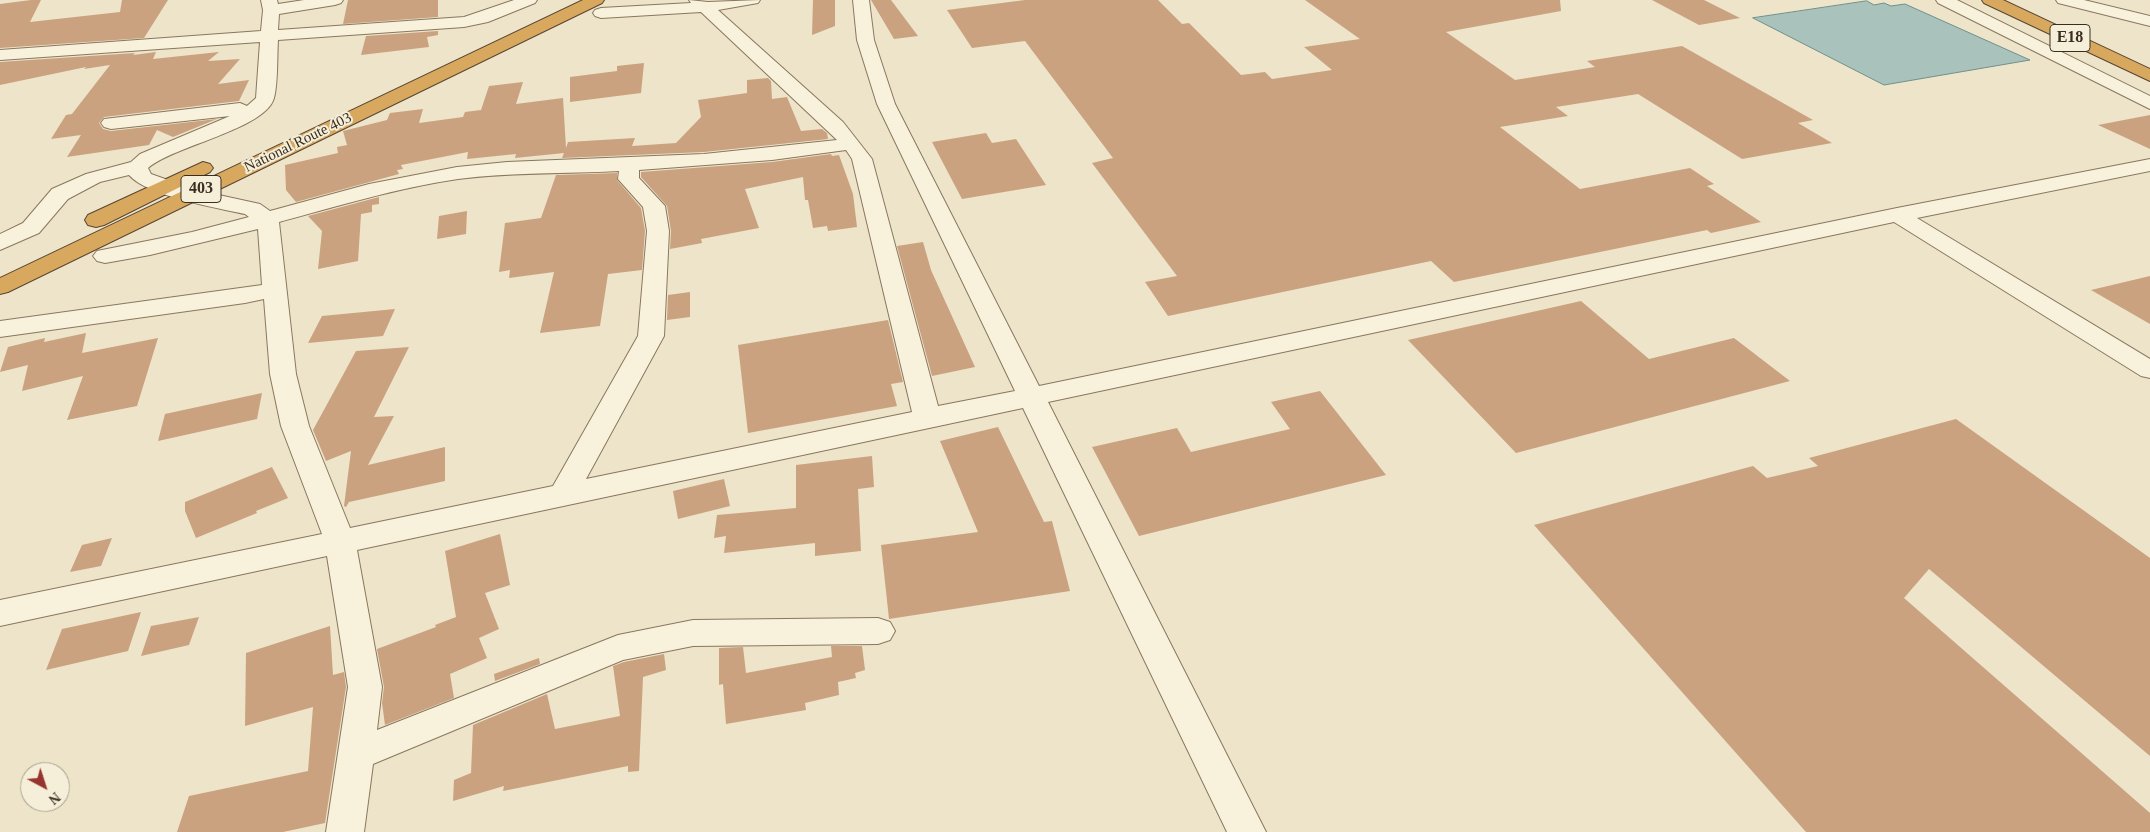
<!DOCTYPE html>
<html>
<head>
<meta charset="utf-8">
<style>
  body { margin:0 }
  #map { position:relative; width:2150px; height:832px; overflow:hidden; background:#ede4c9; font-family:Georgia,serif }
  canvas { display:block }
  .north { position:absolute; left:20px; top:762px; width:50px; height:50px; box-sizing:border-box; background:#f5eed8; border:1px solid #aaa18f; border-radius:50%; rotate:140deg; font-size:14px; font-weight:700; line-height:20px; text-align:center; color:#3a2e21 }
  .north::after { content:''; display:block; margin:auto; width:18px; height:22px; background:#963430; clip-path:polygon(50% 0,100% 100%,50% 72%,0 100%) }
</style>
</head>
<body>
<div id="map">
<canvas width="2150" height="832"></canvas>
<div class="north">N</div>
</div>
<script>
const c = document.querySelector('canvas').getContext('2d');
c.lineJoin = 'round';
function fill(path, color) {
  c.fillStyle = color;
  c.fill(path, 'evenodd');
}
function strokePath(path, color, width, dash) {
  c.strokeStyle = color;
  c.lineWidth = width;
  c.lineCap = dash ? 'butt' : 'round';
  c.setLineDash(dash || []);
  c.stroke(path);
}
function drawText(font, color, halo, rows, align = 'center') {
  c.font = font + ' Georgia,serif';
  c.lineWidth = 4;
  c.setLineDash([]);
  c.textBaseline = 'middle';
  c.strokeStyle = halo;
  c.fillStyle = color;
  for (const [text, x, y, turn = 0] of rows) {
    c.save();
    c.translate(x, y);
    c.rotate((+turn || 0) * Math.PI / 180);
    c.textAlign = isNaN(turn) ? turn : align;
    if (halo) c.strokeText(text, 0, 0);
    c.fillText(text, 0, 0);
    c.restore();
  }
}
const water = new Path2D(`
  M 1867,1 L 1874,5 L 1884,3 L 1891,6 L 1905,4 L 2030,60 L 1884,85 L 1753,18 Z`);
fill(water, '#a9c2bc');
strokePath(water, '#70908a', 1);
fill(new Path2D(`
  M 31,0 L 41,0 L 30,22 L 120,12 L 122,0 L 168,0 L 144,38 L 0,48 L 0,4 Z
  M 348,0 L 438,0 L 438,17 L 343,24 Z
  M 813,0 L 835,0 L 835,26 L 812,35 Z
  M 871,0 L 891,0 L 918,36 L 894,39 Z
  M 1025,0 L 1158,0 L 1182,24 L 1189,23 L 1241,75 L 1265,72 L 1272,79 L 1332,70 L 1304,47 L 1360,39 L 1305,0 L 1560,0 L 1561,11 L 1446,32 L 1515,80 L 1595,67 L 1587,61 L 1682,46 L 1813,120 L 1798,123 L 1832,143 L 1742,159 L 1638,94 L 1556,107 L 1568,116 L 1500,127 L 1580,189 L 1690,168 L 1714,184 L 1707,186 L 1761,222 L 1711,233 L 1707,230 L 1454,282 L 1431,261 L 1168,316 L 1145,282 L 1177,276 L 1092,163 L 1113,158 L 1025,41 L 972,48 L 947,10 Z
  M 1652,0 L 1704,0 L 1740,18 L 1699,25 Z
  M 438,31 L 438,35 L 427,37 L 429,47 L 361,55 L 366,36 Z
  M 156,52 L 153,59 L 219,52 L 208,61 L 240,59 L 218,84 L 249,80 L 239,101 L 104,117 L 99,123 L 103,129 L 111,131 L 217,119 L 173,137 L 157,130 L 149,145 L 67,157 L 81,135 L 51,139 L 66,115 L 72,114 L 110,65 L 84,69 L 86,67 L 0,85 L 0,62 L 135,53 L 133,55 Z
  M 644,63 L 641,93 L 570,102 L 570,77 L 617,71 L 617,66 Z
  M 768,78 L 771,81 L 772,99 L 787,97 L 801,131 L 822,129 L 827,133 L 828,139 L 704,152 L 562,158 L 564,153 L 515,158 L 516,154 L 467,159 L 468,152 L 401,165 L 403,169 L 397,170 L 399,174 L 296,202 L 286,190 L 285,165 L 338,153 L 337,147 L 347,145 L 343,131 L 387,120 L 390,113 L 423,109 L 419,123 L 463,117 L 465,112 L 481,110 L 489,86 L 523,82 L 516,104 L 563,98 L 566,148 L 568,142 L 635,138 L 632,146 L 676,143 L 701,117 L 698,100 L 747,93 L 747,80 Z
  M 2150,115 L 2150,149 L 2098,125 Z
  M 986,133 L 992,143 L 1016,139 L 1046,185 L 962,199 L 932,142 Z
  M 831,154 L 832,156 L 839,155 L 853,194 L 857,227 L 828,231 L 827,226 L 813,228 L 808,200 L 805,200 L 803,177 L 745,189 L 759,228 L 701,239 L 702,243 L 670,249 L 671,231 L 667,206 L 641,177 L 641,172 L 772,162 Z
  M 617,173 L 617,180 L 641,208 L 645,231 L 642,270 L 608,274 L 600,326 L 540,333 L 554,272 L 509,278 L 510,270 L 499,272 L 505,223 L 541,218 L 556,175 Z
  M 379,197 L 379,204 L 372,205 L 372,212 L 361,214 L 358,261 L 318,269 L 322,231 L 308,216 Z
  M 467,211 L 466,234 L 437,239 L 439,216 Z
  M 923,242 L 931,270 L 975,367 L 932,376 L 897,246 Z
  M 2150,276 L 2150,324 L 2091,290 Z
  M 690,292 L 690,317 L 667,320 L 668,295 Z
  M 1581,301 L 1649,359 L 1734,338 L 1790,381 L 1516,453 L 1408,340 Z
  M 395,309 L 383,336 L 308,343 L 322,316 Z
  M 888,320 L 903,382 L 891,384 L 897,406 L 748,433 L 738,345 Z
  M 86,333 L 82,353 L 158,338 L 137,406 L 67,420 L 83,376 L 22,391 L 28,365 L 0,372 L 8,347 L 45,338 L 44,342 Z
  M 409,347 L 374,417 L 394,416 L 368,465 L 445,447 L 445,481 L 349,502 L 346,507 L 344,506 L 351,451 L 326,461 L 313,430 L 356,351 Z
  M 1320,391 L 1386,475 L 1139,536 L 1092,447 L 1177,428 L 1191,452 L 1290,429 L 1271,402 Z
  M 262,393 L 257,419 L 158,441 L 165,414 Z
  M 1956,419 L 2150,558 L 2150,756 L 1929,569 L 1904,598 L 2150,813 L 2150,832 L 1806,832 L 1534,525 L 1753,466 L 1767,478 L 1818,466 L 1809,458 Z
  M 998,427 L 1044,522 L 1052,521 L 1070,591 L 889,619 L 881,545 L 978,532 L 940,441 Z
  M 872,456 L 874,487 L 858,489 L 861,551 L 815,556 L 815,543 L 724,553 L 726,536 L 714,538 L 717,515 L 796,508 L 796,465 Z
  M 272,467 L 288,498 L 256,511 L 257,513 L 196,538 L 185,511 L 185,502 Z
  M 724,479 L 730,506 L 678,519 L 673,491 Z
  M 500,534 L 510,585 L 485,593 L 499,629 L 479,638 L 487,658 L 450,674 L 454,698 L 385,725 L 382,703 L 384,687 L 377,649 L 436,627 L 435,625 L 456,617 L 445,551 Z
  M 112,538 L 101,566 L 70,572 L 82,545 Z
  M 141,612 L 128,651 L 46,670 L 62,629 Z
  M 199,617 L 189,645 L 141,656 L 151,626 Z
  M 330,626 L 333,675 L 344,672 L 346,687 L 325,823 L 283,832 L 177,832 L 189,796 L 308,771 L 313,707 L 245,726 L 246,653 Z
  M 831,646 L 862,646 L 865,670 L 855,673 L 856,678 L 838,682 L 839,695 L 805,703 L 806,710 L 726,724 L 723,684 L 719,685 L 719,648 L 743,647 L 746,673 L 832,657 Z
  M 664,654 L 666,670 L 643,677 L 639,771 L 628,772 L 628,766 L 503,791 L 504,786 L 453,801 L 454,780 L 471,773 L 473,725 L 547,694 L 555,729 L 620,716 L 613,666 L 624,662 Z
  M 539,658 L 540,664 L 495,681 L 494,674 Z`), '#caa280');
const minor = new Path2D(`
  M 261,0 L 277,0 L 278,4 L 304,0 L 343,0 L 341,3 L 335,5 L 279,14 L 278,30 L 464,17 L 514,0 L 537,0 L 535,3 L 488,22 L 464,27 L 278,40 C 277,56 278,84 274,98 C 266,129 173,146 148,168 L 151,174 L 196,190 L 260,204 L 270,211 L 369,184 L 457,167 L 507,162 L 704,154 L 837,140 L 701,12 L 601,18 L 595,16 L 593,13 L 595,10 L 601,8 L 691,3 L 689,0 L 708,2 L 760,0 L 758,3 L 718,10 L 843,122 L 872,159 L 938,406 L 1015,391 L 877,104 L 857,40 L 853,0 L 869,0 L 874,40 L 895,104 L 1039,386 L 1897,208 L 2150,159 L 2150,171 L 1917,218 L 2150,359 L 2150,378 L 2141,376 L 1894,222 L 1048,402 L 1266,832 L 1227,832 L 1023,408 L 357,550 L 382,687 L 377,730 L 618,635 L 693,620 L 878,618 L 890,622 L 895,631 L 890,640 L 878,644 L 693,646 L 623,660 L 373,764 L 364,832 L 326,832 L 348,687 L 327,556 L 0,626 L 0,600 L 322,534 L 281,426 L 270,374 L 264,299 L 245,303 L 0,337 L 0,321 L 262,285 L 258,229 L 150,255 L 105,263 L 97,261 L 93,256 L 97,251 L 192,232 L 249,217 L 245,214 C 217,208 147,196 129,175 L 100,182 L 68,199 L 39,233 L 0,250 L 0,234 L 23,223 L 52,189 L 86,174 L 131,162 L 140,154 L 230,116 L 111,129 L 104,127 L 101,123 L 104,119 L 240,103 L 247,106 L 256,98 L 260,42 L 0,60 L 0,50 L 261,31 L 263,10 ZM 846,150 L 852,159 L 912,412 L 586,479 L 664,336 L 669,231 L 665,206 L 639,178 L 639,170 L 772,160 ZM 619,171 L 618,179 L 643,207 L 647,231 L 638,336 L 553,486 L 350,528 L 309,426 L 296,374 L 279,222 C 338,206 397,188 458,179 C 511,172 565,174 619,171 Z
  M 1936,0 L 1957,0 L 2150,96 L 2150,109 L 1938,3 Z
  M 2056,0 L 2084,0 L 2150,16 L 2150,26 L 2058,3 Z`);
const highway = new Path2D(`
  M 583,0 L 604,0 L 602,3 L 8,292 L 0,294 L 0,278 Z
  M 1982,0 L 2003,0 L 2150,69 L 2150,81 L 1984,3 Z
  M 203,162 L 210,164 L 213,168 L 210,172 L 104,225 L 96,227 L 88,225 L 85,220 L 88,215 Z`);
strokePath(minor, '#89775e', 2);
strokePath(highway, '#574532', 2);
fill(minor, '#f8f1dc');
fill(highway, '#d8a85e');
drawText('15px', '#3a2e21', '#f5eed8', [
  ["National Route 403",298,143,-26]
]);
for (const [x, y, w] of [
  [2070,38,40],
  [201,189,40]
]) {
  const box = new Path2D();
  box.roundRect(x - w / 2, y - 13.5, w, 27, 4);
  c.fillStyle = '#f5eed8';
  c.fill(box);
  strokePath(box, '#3a2e21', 1);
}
drawText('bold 16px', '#3a2e21', null, [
  ["E18",2070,38],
  ["403",201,189]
]);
</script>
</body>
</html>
